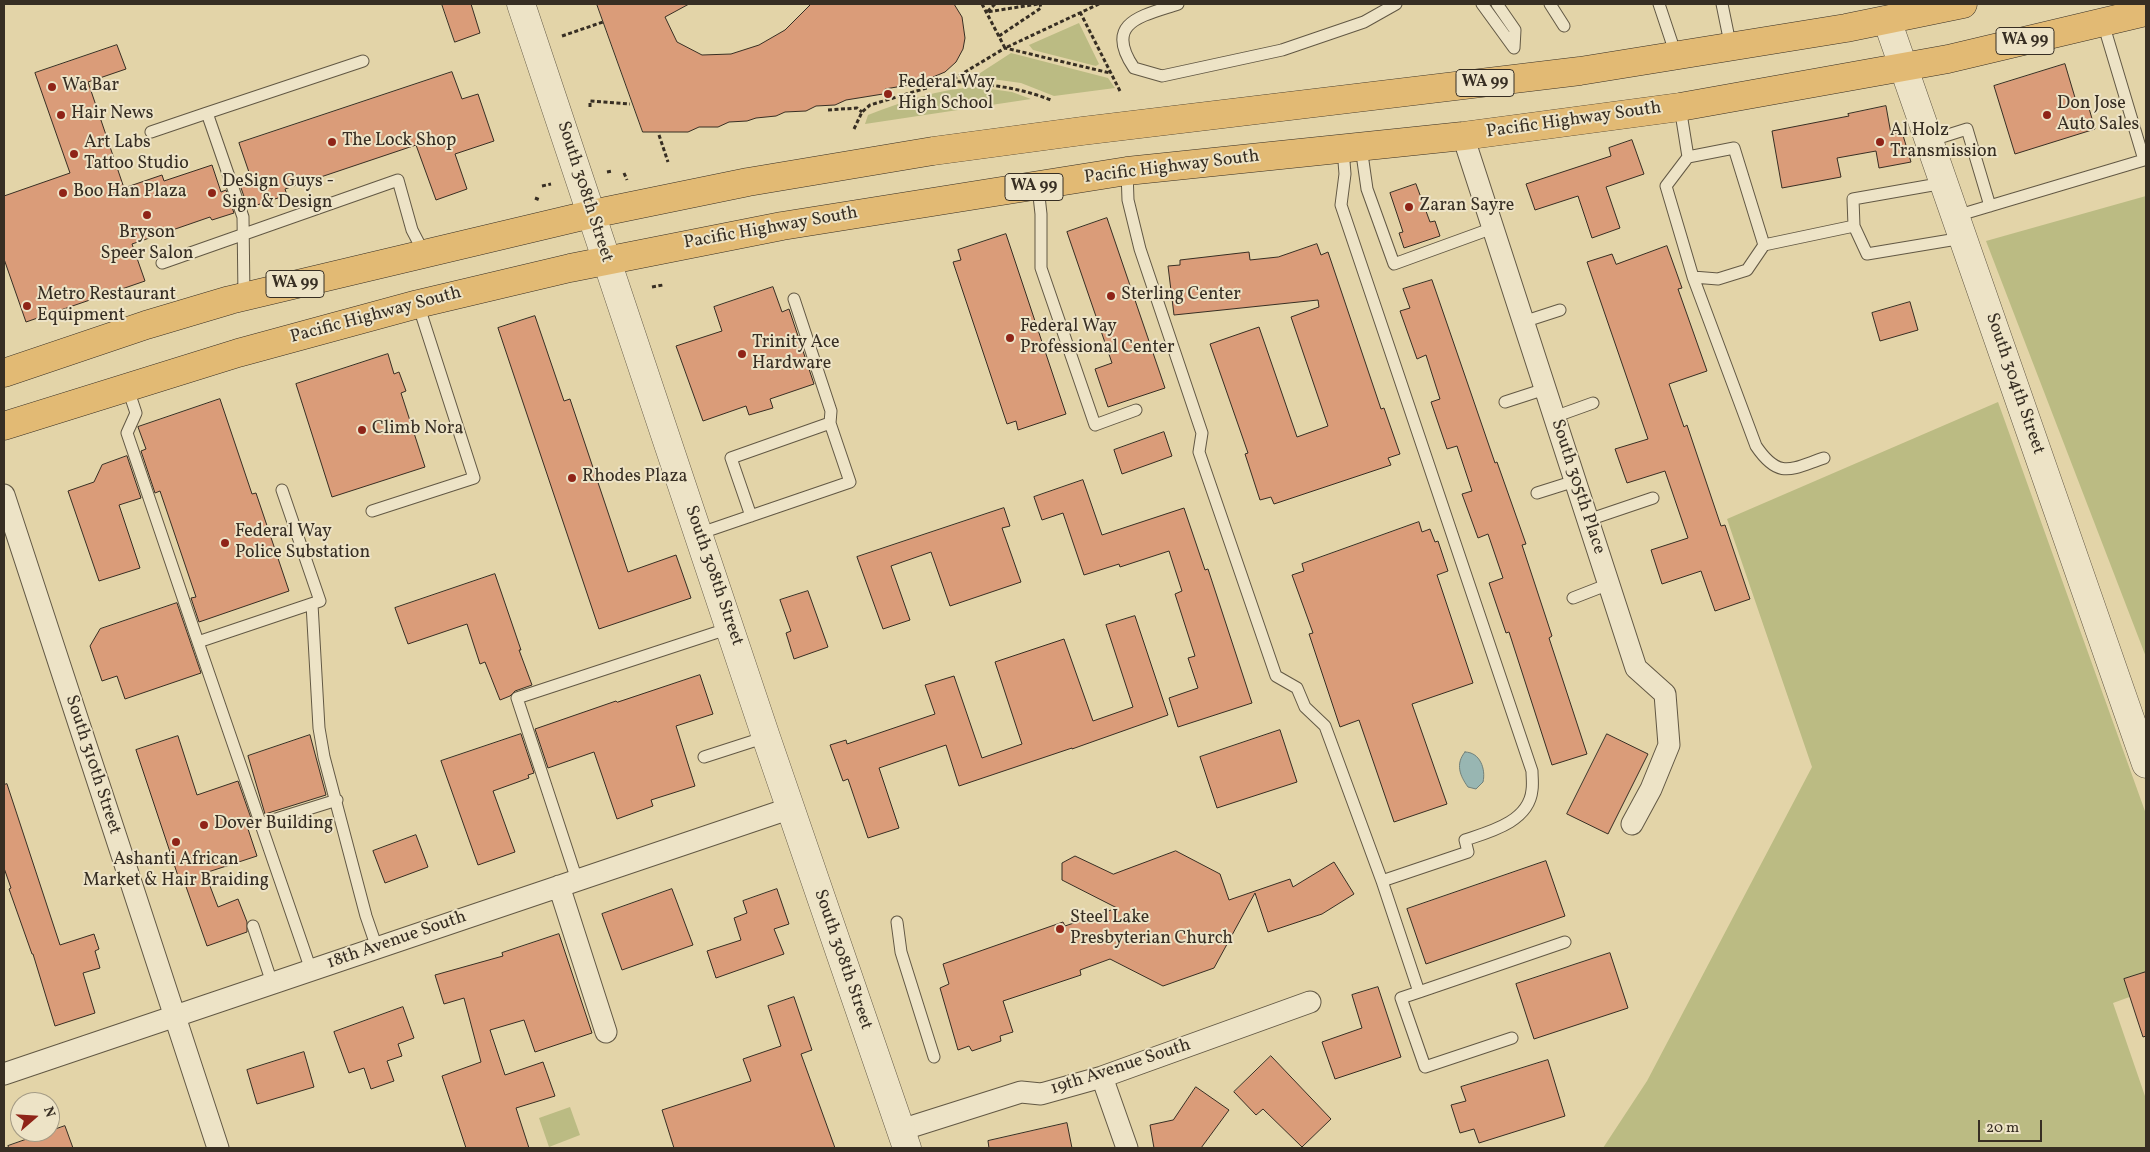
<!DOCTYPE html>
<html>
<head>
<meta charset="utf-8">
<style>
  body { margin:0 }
  #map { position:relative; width:2150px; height:1152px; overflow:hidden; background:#e3d4a8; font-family:Vollkorn,serif }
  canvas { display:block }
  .frame { position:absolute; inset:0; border:5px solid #372e23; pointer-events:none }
  .north { position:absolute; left:10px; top:1092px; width:50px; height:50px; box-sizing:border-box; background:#ede3c6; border:1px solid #a49b85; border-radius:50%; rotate:71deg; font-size:14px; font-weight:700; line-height:20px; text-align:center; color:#372e23 }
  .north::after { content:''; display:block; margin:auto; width:18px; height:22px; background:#8f2418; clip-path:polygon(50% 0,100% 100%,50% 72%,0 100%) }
  .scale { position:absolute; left:1978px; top:1120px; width:64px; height:22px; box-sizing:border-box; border:2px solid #372e23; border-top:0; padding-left:6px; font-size:15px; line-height:18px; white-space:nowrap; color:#372e23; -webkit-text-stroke:4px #ede3c6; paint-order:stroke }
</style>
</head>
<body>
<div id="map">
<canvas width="2150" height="1152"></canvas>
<div class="frame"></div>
<div class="north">N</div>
<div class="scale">20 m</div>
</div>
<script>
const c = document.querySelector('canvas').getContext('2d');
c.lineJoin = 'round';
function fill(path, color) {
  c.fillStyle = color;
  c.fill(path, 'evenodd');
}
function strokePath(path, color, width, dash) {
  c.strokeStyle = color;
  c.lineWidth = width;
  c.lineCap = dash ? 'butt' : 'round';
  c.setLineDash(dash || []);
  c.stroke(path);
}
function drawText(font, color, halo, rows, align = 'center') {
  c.font = font + ' Vollkorn,serif';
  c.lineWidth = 4;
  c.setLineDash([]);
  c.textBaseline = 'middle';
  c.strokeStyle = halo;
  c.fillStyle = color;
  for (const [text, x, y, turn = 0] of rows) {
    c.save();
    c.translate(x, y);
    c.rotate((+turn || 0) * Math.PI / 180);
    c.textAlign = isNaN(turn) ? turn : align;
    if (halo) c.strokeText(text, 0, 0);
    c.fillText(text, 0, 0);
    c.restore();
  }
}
fill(new Path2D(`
  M 1079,23 L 1099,64 L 1096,66 L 1033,50 L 1029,45 Z
  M 1011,53 L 1108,78 L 1115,88 L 1054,96 L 1021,83 L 992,79 L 975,79 L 974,77 Z
  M 977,87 L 1012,92 L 1031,99 L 865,124 L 868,115 C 905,101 938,89 977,87 Z
  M 2146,196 L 2146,657 L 1986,241 Z
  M 1998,402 L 2146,814 L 2146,991 L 2113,1003 L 2146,1099 L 2146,1148 L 1603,1148 L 1647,1081 L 1812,767 L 1727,519 Z
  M 570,1107 L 580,1135 L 549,1147 L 539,1118 Z`), '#bbbb83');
const water = new Path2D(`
  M 1465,752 C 1480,752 1486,769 1483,782 L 1476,789 L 1468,787 C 1460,776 1455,764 1465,752 Z`);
fill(water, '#98b6b2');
strokePath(water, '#718079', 1);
const building = new Path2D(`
  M 442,4 L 471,4 L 480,33 L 455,42 Z
  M 597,4 L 689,4 L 665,17 L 677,42 L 702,55 L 731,54 L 759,45 L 785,30 L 811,4 L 954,4 L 962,17 L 965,38 L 963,49 L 956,62 L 945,72 L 933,77 L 932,81 L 885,89 L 883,94 L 846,100 L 835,105 L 816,106 L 806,111 L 785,112 L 776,116 L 756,118 L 747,121 L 729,122 L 718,127 L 699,127 L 688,132 L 643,132 Z
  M 117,45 L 126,69 L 88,82 L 124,188 L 162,175 L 164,181 L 212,165 L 221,192 L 226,190 L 234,213 L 212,220 L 210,217 L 132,244 L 145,281 L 26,322 L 4,259 L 4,196 L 70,173 L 35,73 Z
  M 2065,64 L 2076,101 L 2086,98 L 2095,129 L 2015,154 L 1994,86 Z
  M 452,72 L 462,99 L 478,94 L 494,141 L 455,154 L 467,189 L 436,200 L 416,145 L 285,189 L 287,195 L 248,208 L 240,185 L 252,181 L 239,143 Z
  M 1886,106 L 1891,134 L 1902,132 L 1911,162 L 1879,168 L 1876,151 L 1837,158 L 1841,177 L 1782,188 L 1772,131 L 1849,116 L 1848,114 Z
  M 1632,140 L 1644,174 L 1606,187 L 1620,228 L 1592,238 L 1578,196 L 1535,210 L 1526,184 L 1611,156 L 1609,148 Z
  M 1416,184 L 1430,222 L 1435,221 L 1440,236 L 1404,248 L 1399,233 L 1403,232 L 1390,193 Z
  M 1107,218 L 1165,388 L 1108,407 L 1095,369 L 1112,363 L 1067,232 Z
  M 1006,234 L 1066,414 L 1018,430 L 1016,421 L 1007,424 L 953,262 L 961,260 L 958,250 Z
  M 1317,244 L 1321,255 L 1328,252 L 1381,409 L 1384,408 L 1400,454 L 1388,458 L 1391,465 L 1274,504 L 1271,497 L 1260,500 L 1245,454 L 1248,453 L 1210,344 L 1259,327 L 1297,437 L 1328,426 L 1291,317 L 1319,307 L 1318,300 L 1174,315 L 1168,266 L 1180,265 L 1180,260 L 1249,252 L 1250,260 L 1278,257 Z
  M 1667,246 L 1682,288 L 1678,289 L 1707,371 L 1669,384 L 1684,427 L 1687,425 L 1721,526 L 1725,525 L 1750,599 L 1715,611 L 1701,571 L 1662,584 L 1651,550 L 1688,538 L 1665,471 L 1627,483 L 1615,449 L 1648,439 L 1587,262 L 1612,254 L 1616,264 Z
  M 1432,280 L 1495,463 L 1497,462 L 1526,544 L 1522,545 L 1552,636 L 1549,638 L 1587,754 L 1552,765 L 1509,632 L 1506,633 L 1489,583 L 1503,578 L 1488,534 L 1478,538 L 1462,494 L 1472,491 L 1457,446 L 1447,449 L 1431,402 L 1440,399 L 1432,374 L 1426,355 L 1417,359 L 1400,311 L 1410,308 L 1403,289 Z
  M 773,287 L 782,312 L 789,309 L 814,384 L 770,399 L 773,408 L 749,415 L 746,406 L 703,421 L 676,346 L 722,331 L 714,307 Z
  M 1910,302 L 1918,330 L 1880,341 L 1872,313 Z
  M 535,316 L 564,401 L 570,399 L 628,572 L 676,555 L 691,598 L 599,629 L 498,328 Z
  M 388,354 L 394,374 L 399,372 L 406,391 L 401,393 L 425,467 L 332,497 L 296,384 Z
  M 220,399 L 252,494 L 256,493 L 289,591 L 199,622 L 191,598 L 196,597 L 160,491 L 155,493 L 141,451 L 146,449 L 138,427 Z
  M 1164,432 L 1172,456 L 1122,474 L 1114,450 Z
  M 127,456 L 141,498 L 119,505 L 140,568 L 99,581 L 68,491 L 94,482 L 102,465 Z
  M 1083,480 L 1102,535 L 1184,508 L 1205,570 L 1208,569 L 1252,703 L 1178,727 L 1169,698 L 1198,688 L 1188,658 L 1195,656 L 1175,594 L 1182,591 L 1169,551 L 1120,567 L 1119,564 L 1084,575 L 1063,513 L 1042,520 L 1034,497 Z
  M 1004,508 L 1010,526 L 1002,528 L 1021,582 L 950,606 L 931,552 L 891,566 L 910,620 L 883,629 L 857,557 Z
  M 1419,522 L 1422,532 L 1430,529 L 1435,542 L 1438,541 L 1448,571 L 1437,575 L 1473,683 L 1412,704 L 1447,804 L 1394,822 L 1359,720 L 1340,727 L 1309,634 L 1313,633 L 1292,575 L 1304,571 L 1302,564 Z
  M 495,574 L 521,650 L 519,650 L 532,685 L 515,691 L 510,696 L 500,700 L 485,662 L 480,664 L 467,624 L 408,644 L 395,608 Z
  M 808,591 L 828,647 L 794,659 L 786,633 L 791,631 L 780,600 Z
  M 177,603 L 201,673 L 125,699 L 117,676 L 102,681 L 90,646 L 100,629 Z
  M 1135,616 L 1168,715 L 1072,749 L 1072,748 L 959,786 L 946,745 L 879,768 L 899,828 L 868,838 L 848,779 L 843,781 L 830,745 L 846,740 L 847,744 L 935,714 L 925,685 L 954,676 L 982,758 L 1022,744 L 995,662 L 1064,639 L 1093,721 L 1133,707 L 1106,625 Z
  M 700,675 L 713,714 L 676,726 L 695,786 L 651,800 L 653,806 L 617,819 L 594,752 L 548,768 L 535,729 L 616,701 L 617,702 Z
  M 1280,730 L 1297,782 L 1217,808 L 1200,757 Z
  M 521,734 L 534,773 L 528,775 L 529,778 L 493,791 L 515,852 L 478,865 L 441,761 Z
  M 1607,734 L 1648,754 L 1608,834 L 1567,814 Z
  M 310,735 L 326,795 L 265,814 L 248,756 Z
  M 178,736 L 197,795 L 238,781 L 252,821 L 246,823 L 257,856 L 205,873 L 218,907 L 238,899 L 247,922 L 247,932 L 207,946 L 184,881 L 180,882 L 136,750 Z
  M 7,784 L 60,945 L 94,934 L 99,949 L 95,951 L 100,968 L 83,973 L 95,1013 L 55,1026 L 33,954 L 32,954 L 9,889 L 11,888 L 4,868 L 4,785 Z
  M 416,835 L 428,867 L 385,883 L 373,851 Z
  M 1176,851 L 1220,874 L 1229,900 L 1290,879 L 1293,887 L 1334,862 L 1354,894 L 1322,914 L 1268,932 L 1255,893 L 1214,968 L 1163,986 L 1110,959 L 1080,970 L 1081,975 L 1003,1001 L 1013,1032 L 1000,1036 L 1001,1041 L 972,1051 L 969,1046 L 958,1050 L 940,988 L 949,984 L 943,964 L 1063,922 L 1065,926 L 1117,908 L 1062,880 L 1062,863 L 1075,856 L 1113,874 Z
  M 1546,861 L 1565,916 L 1426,964 L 1407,909 Z
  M 672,889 L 693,945 L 622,970 L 602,914 Z
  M 777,889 L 789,924 L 774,929 L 784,954 L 716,978 L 707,951 L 741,940 L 734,918 L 747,913 L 743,901 Z
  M 559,934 L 592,1033 L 535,1052 L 524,1020 L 490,1030 L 505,1075 L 543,1062 L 555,1096 L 516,1108 L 529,1148 L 466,1148 L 442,1076 L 481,1062 L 464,998 L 444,1004 L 435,975 L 503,956 L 502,953 Z
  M 1610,953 L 1628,1008 L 1534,1039 L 1516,984 Z
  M 2146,972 L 2146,1036 L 2143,1037 L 2124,979 Z
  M 1378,987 L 1401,1057 L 1335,1079 L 1322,1042 L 1362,1028 L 1352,995 Z
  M 794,997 L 812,1050 L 801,1054 L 835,1148 L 674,1148 L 662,1110 L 751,1081 L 743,1059 L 781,1046 L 768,1006 Z
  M 403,1007 L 414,1038 L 398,1044 L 402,1056 L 387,1061 L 394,1081 L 371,1089 L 364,1068 L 349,1073 L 334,1032 Z
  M 304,1052 L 314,1087 L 257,1104 L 247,1070 Z
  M 1271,1056 L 1331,1119 L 1302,1147 L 1263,1109 L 1256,1115 L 1234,1092 Z
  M 1548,1060 L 1565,1116 L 1479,1143 L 1474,1129 L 1460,1133 L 1451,1105 L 1466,1101 L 1461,1087 Z
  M 1196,1087 L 1229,1110 L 1201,1148 L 1154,1148 L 1150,1125 L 1173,1120 Z
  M 1067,1123 L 1072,1148 L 989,1148 L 988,1141 Z
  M 65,1126 L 73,1148 L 9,1148 L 8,1146 Z`);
fill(building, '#da9c79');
strokePath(building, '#372e23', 1);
const service = new Path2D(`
  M 1178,4 C 1142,16 1103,22 1134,68 L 1162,76 L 1282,50 L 1364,22 L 1396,4
  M 1482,4 L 1514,48
  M 1497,4 L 1515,30 L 1514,48
  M 1550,4 L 1564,26
  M 1659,4 L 1676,55
  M 1722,4 L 1731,48
  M 1680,107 L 1688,157 L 1734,148 L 1764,245 L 1854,226 L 1853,199 L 1944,183
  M 151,132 L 207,113
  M 1929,141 L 1967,129 L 1990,206
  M 1361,147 L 1367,189 L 1394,264 L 1493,228
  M 1688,157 L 1666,186 L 1693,277 L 1718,279 L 1747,270 L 1764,245
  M 1127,171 L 1128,200 L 1140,249 L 1202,433 L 1199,452 L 1276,676 L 1297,688 L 1305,707 L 1325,726 L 1382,881 L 1468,852 L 1465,840 C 1489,832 1529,822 1532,790 C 1533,784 1532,777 1532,771 L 1341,205 L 1345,174 L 1343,149
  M 1038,187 L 1041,214 L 1041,268 L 1095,425 L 1136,410
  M 1956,216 L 2144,160 L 2103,23
  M 1854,226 L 1867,254 L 1963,238
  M 162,263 L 398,180 L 412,230 L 424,253
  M 1693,277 L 1756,446 C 1779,480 1791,469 1824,458
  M 244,297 L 243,217 L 207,113 L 363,61
  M 794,299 L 831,411 L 830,423
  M 1523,322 L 1560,310
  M 127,386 L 136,413 L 127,433 L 198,642 L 320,601 L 282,490
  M 1505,402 L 1545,389
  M 1554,417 L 1593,403
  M 1537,493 L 1575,481
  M 372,511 L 474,478 L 418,304
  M 1588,520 L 1653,498
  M 698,534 L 850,482 L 830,423 L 731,458 L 751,516
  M 1573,598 L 1609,584
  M 312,604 L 319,728 L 324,757 L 366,916 L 377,948
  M 198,642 L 311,970
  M 704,757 L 766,737
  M 260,824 L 337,800
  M 577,880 L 517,698 L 730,628
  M 1382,881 L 1419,992 L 1565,942
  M 897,922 L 901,952 L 934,1057
  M 253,926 L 272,983
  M 1419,992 L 1401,998 L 1425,1067 L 1512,1038`);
const minor = new Path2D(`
  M 1463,136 L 1636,668 L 1665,694 L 1669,745 L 1651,789 L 1632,824
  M 4,495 L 218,1148
  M 559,886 L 606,1032
  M 4,1074 L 791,808
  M 1102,1077 L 1127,1148
  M 901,1130 L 1021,1092 L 1041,1094 L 1102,1077 L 1310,1002`);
const tertiary = new Path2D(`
  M 521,4 L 766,737 L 907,1148
  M 1887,20 L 2146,764`);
const primary = new Path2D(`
  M 4,373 L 146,325 L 230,300 L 592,214 L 748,182 L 933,151 L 1082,131 L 1580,71 L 1846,28 L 1963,4
  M 4,426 L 238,353 L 418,304 L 570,268 L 782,226 L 1127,171 L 1463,136 L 1680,107 L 1948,59 L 2146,12`);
strokePath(service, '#625844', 13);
strokePath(minor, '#625844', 23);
strokePath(tertiary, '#625844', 29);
strokePath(primary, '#372e23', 29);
strokePath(new Path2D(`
  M 982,4 L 1005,48 L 1099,4
  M 995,4 L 987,12 L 1038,4
  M 1080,12 L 1121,93
  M 562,36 L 603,22
  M 999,36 L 1041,8 L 1040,4
  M 951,81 C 986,84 1018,87 1051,100
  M 590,107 L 590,101 L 630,104
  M 828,110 L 857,108 L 862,112
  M 854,129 L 862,112 L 870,105 L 950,81 L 1005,48 L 1110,73
  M 659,135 L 668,162
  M 607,172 L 612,171
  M 624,173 L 627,180
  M 542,186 L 551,184
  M 535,198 L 540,200
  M 652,287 L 663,285`), '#372e23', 3, [4, 2.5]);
strokePath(service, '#ede3c6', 11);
strokePath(minor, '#ede3c6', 21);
strokePath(tertiary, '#ede3c6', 28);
strokePath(primary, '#e2ba74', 28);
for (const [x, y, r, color] of [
  [52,87,5,"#8f2418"],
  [888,94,5,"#8f2418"],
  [61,115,5,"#8f2418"],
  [2047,115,5,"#8f2418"],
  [332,142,5,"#8f2418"],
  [1880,142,5,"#8f2418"],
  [74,154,5,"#8f2418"],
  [63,193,5,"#8f2418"],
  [212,193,5,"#8f2418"],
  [1409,207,5,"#8f2418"],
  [147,215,5,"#8f2418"],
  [1111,296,5,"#8f2418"],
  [27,306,5,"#8f2418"],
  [1010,338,5,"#8f2418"],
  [742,354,5,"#8f2418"],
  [362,430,5,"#8f2418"],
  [572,478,5,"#8f2418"],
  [225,543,5,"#8f2418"],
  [204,825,5,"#8f2418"],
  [176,842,5,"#8f2418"],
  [1060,929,5,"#8f2418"]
]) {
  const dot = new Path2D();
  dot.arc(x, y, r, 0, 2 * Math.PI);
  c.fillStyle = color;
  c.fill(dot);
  strokePath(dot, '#ede3c6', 2);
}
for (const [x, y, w] of [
  [2025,41,58],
  [1485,83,58],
  [1034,187,58],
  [295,284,58]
]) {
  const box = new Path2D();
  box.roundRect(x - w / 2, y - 13.5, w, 27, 4);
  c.fillStyle = '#ede3c6';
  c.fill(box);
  strokePath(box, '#372e23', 1);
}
drawText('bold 16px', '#372e23', null, [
  ["WA 99",2025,41],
  ["WA 99",1485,83],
  ["WA 99",1034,187],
  ["WA 99",295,284]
]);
drawText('18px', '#372e23', '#ede3c6', [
  ["Federal Way",898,84],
  ["High School",898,105],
  ["Wa Bar",62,87],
  ["Don Jose",2057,105],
  ["Auto Sales",2057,126],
  ["Hair News",71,115],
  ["Al Holz",1890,132],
  ["Transmission",1890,153],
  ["The Lock Shop",342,142],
  ["Art Labs",84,144],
  ["Tattoo Studio",84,165],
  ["DeSign Guys -",222,183],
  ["Sign & Design",222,204],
  ["Boo Han Plaza",73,193],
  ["Zaran Sayre",1419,207],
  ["Bryson",147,234,"center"],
  ["Speer Salon",147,255,"center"],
  ["Metro Restaurant",37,296],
  ["Equipment",37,317],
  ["Sterling Center",1121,296],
  ["Federal Way",1020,328],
  ["Professional Center",1020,349],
  ["Trinity Ace",752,344],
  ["Hardware",752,365],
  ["Climb Nora",372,430],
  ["Rhodes Plaza",582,478],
  ["Federal Way",235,533],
  ["Police Substation",235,554],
  ["Dover Building",214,825],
  ["Ashanti African",176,861,"center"],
  ["Market & Hair Braiding",176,882,"center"],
  ["Steel Lake",1070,919],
  ["Presbyterian Church",1070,940]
], 'left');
drawText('18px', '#372e23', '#ede3c6', [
  ["Pacific Highway South",1574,121,-8],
  ["Pacific Highway South",1172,168,-7],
  ["South 308th Street",584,192,72],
  ["Pacific Highway South",771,229,-10],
  ["Pacific Highway South",376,316,-15],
  ["South 304th Street",2014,384,71],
  ["South 305th Place",1577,487,72],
  ["South 308th Street",713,576,71],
  ["South 310th Street",92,765,72],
  ["18th Avenue South",397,941,-19],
  ["South 308th Street",842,960,71],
  ["19th Avenue South",1121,1068,-18]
]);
</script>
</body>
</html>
